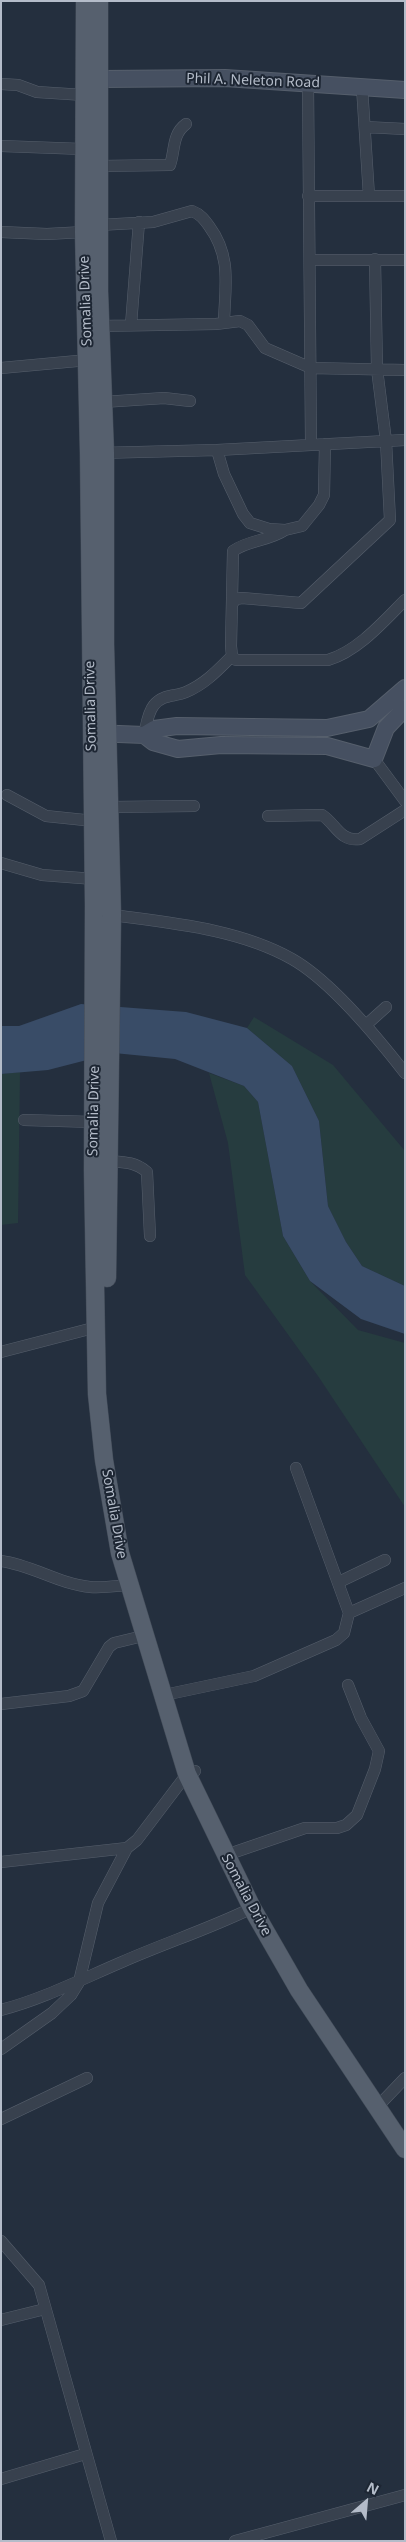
<!DOCTYPE html>
<html>
<head>
<meta charset="utf-8">
<style>
  body { margin:0 }
  #map { position:relative; width:406px; height:2542px; overflow:hidden; background:#242f3e; font-family:"Noto Sans",sans-serif }
  canvas { display:block }
  .frame { position:absolute; inset:0; border:2px solid #b4bcc9; pointer-events:none }
  .north { position:absolute; left:341px; top:2477px; width:50px; height:50px; -webkit-text-stroke:4px #1d2633; paint-order:stroke; rotate:27deg; font-size:14px; font-weight:700; line-height:20px; text-align:center; color:#b4bcc9 }
  .north::after { content:''; display:block; margin:auto; width:18px; height:22px; background:#b4bcc9; clip-path:polygon(50% 0,100% 100%,50% 72%,0 100%) }
</style>
</head>
<body>
<div id="map">
<canvas width="406" height="2542"></canvas>
<div class="frame"></div>
<div class="north">N</div>
</div>
<script>
const c = document.querySelector('canvas').getContext('2d');
c.lineJoin = 'round';
function fill(path, color) {
  c.fillStyle = color;
  c.fill(path, 'evenodd');
}
function strokePath(path, color, width, dash) {
  c.strokeStyle = color;
  c.lineWidth = width;
  c.lineCap = dash ? 'butt' : 'round';
  c.setLineDash(dash || []);
  c.stroke(path);
}
function drawText(font, color, halo, rows, align = 'center') {
  c.font = font + ' "Noto Sans",sans-serif';
  c.lineWidth = 4;
  c.setLineDash([]);
  c.textBaseline = 'middle';
  c.strokeStyle = halo;
  c.fillStyle = color;
  for (const [text, x, y, turn = 0] of rows) {
    c.save();
    c.translate(x, y);
    c.rotate((+turn || 0) * Math.PI / 180);
    c.textAlign = isNaN(turn) ? turn : align;
    if (halo) c.strokeText(text, 0, 0);
    c.fillText(text, 0, 0);
    c.restore();
  }
}
fill(new Path2D(`
  M 254,1017 L 333,1065 L 405,1151 L 405,1286 L 362,1266 L 346,1242 L 328,1206 L 319,1121 L 292,1066 L 247,1028 Z
  M 20,1072 L 18,1223 L 1,1225 L 1,1074 Z
  M 209,1073 L 244,1086 L 258,1102 L 283,1236 L 310,1281 L 358,1330 L 405,1343 L 405,1507 L 318,1376 L 245,1275 L 228,1143 Z`), '#263c3f');
fill(new Path2D(`
  M 81,1004 L 186,1012 L 247,1028 L 292,1066 L 319,1121 L 328,1206 L 346,1242 L 362,1266 L 405,1286 L 405,1334 L 361,1319 L 310,1281 L 283,1236 L 258,1102 L 244,1086 L 175,1059 L 114,1053 L 48,1070 L 1,1074 L 1,1026 L 19,1026 Z`), '#394c67');
const street = new Path2D(`
  M 308,83 L 311,444
  M 1,84 L 18,85 L 37,92 L 84,95
  M 362,87 L 369,196
  M 365,127 L 405,129
  M 1,146 L 83,149
  M 99,166 L 170,165 C 175,151 172,134 186,124
  M 308,196 L 405,196
  M 99,225 L 153,222 L 192,211 C 200,214 204,219 209,226 C 232,257 225,286 224,322
  M 1,232 L 47,234 L 84,232
  M 310,260 L 405,260
  M 131,325 L 139,222
  M 100,326 L 216,324 L 240,321 L 248,325 L 265,348 L 311,368 L 405,370
  M 1,368 L 88,360
  M 103,402 L 164,398 L 190,401
  M 217,450 L 224,474 L 243,514 L 250,523 L 269,529 L 285,530 L 302,526 L 319,505 L 324,495 L 325,444
  M 99,453 L 217,450 L 405,440
  M 285,530 C 269,541 248,540 233,551 L 231,646 L 232,656 L 236,660 L 328,660 C 358,651 383,622 405,600
  M 232,604 L 236,599 L 242,598 L 301,603 L 390,520 L 386,441 L 377,369 L 375,259
  M 144,735 C 146,726 148,712 154,705 C 163,694 174,697 186,692 C 205,684 218,670 232,656
  M 374,759 L 405,801
  M 7,795 L 46,816 L 94,821
  M 110,807 L 194,806
  M 268,816 L 322,815 C 336,824 340,842 360,839 L 405,810
  M 1,863 L 42,875 L 94,879
  M 112,915 C 171,923 239,929 292,959 C 331,981 377,1037 405,1073
  M 366,1025 L 386,1007
  M 24,1120 L 94,1122
  M 109,1161 C 124,1162 135,1162 147,1172 L 150,1236
  M 1,1352 L 97,1327
  M 1,1561 C 32,1565 59,1584 90,1587 C 103,1588 116,1586 129,1585
  M 339,1582 L 385,1560
  M 349,1613 L 405,1588
  M 169,1694 L 254,1676 L 336,1640 L 344,1633 L 349,1613 L 296,1468
  M 1,1704 L 69,1696 L 83,1691 L 109,1647 L 114,1643 L 143,1636
  M 232,1853 L 305,1828 L 337,1828 L 346,1825 L 357,1815 L 375,1769 L 379,1751 L 361,1718 L 348,1685
  M 1,1862 L 127,1848 L 137,1840 L 187,1774 L 195,1771
  M 1,2010 C 43,1999 82,1979 122,1962 C 165,1943 209,1929 252,1908
  M 1,2049 L 52,2013 L 71,1995 L 79,1982 L 98,1903 L 127,1848
  M 382,2102 L 405,2078
  M 1,2119 L 87,2078
  M 1,2241 L 39,2285 L 111,2541
  M 1,2320 L 45,2309
  M 1,2479 L 85,2454
  M 235,2541 L 405,2495`);
const secondary = new Path2D(`
  M 100,79 L 225,78 L 405,90
  M 94,733 L 144,735 L 154,729 L 177,726 L 327,728 L 369,719 L 405,688
  M 144,735 L 153,742 L 178,749 L 221,745 L 327,746 L 374,759 L 386,728 L 405,708`);
const primary = new Path2D(`
  M 85,1 L 84,232 L 89,453 L 94,905 L 93,1171 L 97,1394 L 104,1460 L 120,1553 L 187,1774 L 252,1908 L 299,1990 L 405,2149
  M 99,1 L 99,291 L 105,453 L 105,644 L 112,915 L 107,1278`);
strokePath(street, '#565f6c', 12);
strokePath(secondary, '#565f6c', 18);
strokePath(primary, '#414a57', 19);
strokePath(street, '#38414e', 11);
strokePath(secondary, '#465061', 16);
strokePath(primary, '#56606e', 18);
drawText('14px', '#b4bcc9', '#1d2633', [
  ["Phil A. Neleton Road",253,81,2],
  ["Somalia Drive",86,301,-92],
  ["Somalia Drive",91,706,-91],
  ["Somalia Drive",94,1111,-89],
  ["Somalia Drive",114,1514,80],
  ["Somalia Drive",246,1895,62]
]);
</script>
</body>
</html>
